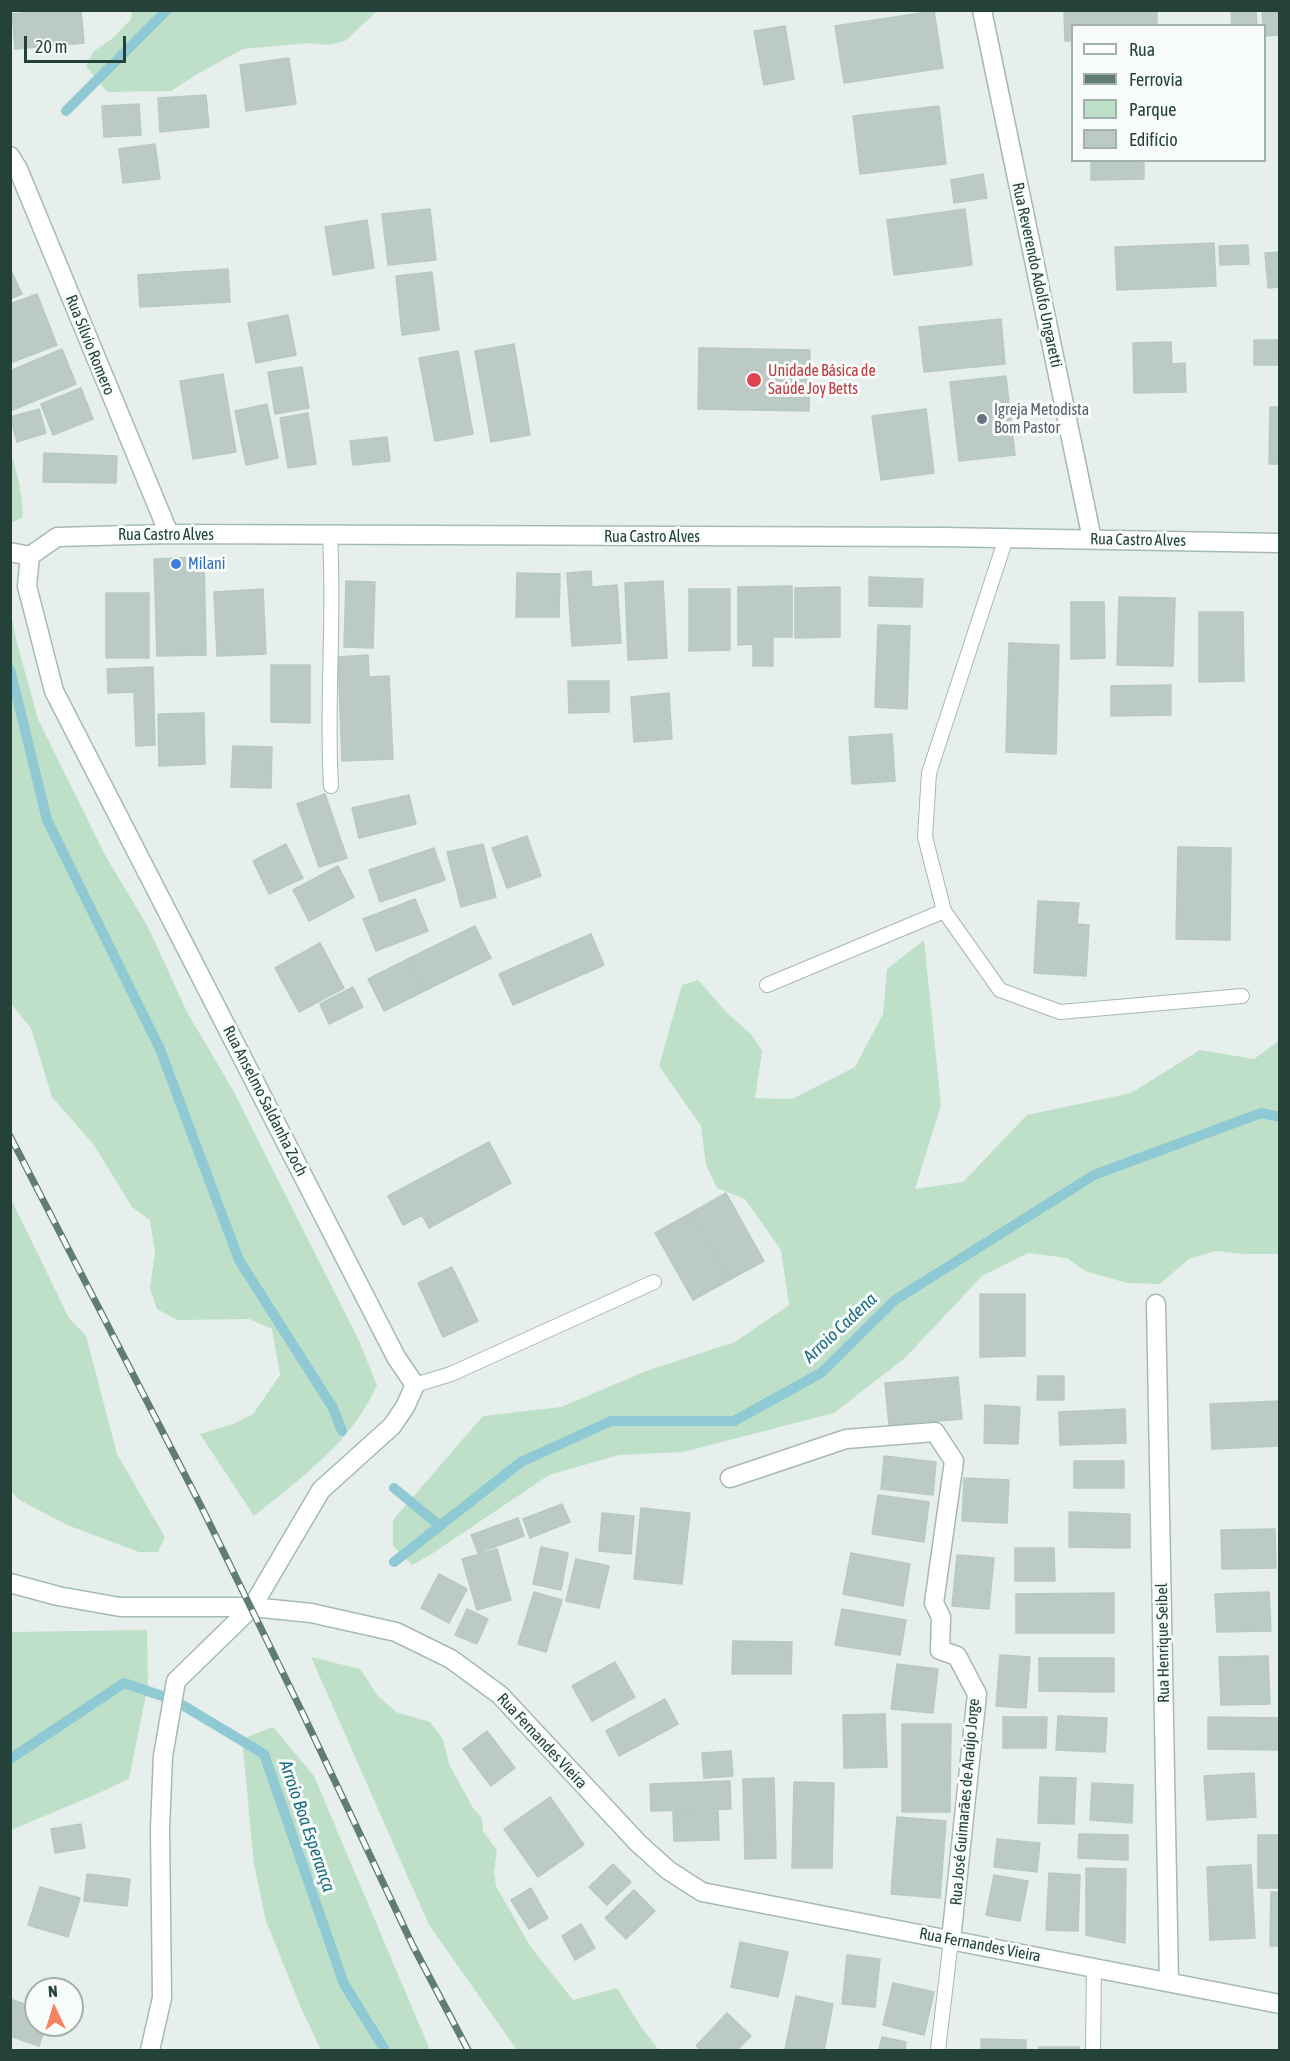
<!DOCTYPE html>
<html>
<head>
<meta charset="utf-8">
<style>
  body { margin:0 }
  #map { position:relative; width:1290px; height:2061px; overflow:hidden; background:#e6efeb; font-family:"Asap Condensed",sans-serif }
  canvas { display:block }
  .frame { position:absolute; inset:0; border:12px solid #24423a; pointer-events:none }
  .legend { position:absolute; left:1071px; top:24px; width:195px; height:138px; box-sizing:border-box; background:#f7fbf9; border:2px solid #a3b1ad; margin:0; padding:8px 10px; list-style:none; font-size:18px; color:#24423a }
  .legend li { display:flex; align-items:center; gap:12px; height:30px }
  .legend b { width:30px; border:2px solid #a3b1ad }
  .north { position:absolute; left:24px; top:1977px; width:60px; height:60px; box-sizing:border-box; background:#f7fbf9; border:2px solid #a3b1ad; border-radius:50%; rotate:356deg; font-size:16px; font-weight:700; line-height:24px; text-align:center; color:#24423a }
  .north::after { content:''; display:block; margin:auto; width:21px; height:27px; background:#f4845f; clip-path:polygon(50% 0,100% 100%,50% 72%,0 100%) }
  .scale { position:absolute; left:24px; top:36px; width:102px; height:27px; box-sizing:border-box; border:3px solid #24423a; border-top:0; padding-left:8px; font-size:18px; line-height:21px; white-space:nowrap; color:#24423a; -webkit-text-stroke:4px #f7fbf9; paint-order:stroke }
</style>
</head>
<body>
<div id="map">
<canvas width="1290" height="2061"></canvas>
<div class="frame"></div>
<ul class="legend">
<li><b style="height:8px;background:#fff"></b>Rua</li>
<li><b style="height:8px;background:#5f7d75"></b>Ferrovia</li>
<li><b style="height:16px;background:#bfe0c8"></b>Parque</li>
<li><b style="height:16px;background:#bbcac4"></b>Edifício</li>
</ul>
<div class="north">N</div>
<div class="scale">20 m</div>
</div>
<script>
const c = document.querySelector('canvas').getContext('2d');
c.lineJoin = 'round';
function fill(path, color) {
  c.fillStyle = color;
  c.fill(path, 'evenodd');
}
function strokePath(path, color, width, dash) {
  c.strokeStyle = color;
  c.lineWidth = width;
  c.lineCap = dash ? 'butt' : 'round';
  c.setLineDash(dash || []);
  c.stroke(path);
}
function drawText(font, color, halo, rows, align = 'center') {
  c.font = font + ' "Asap Condensed",sans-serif';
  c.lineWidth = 6;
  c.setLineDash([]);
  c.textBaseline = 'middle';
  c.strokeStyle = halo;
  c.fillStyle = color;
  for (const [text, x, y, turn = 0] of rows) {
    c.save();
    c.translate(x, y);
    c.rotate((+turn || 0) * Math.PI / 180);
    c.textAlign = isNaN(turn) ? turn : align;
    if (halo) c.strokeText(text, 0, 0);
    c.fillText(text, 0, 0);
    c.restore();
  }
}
fill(new Path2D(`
  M 132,10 L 377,10 L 377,11 L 345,41 L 329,45 L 308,43 L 243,49 L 199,73 L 171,91 L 107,92 L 86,66 L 94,51 L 113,38 L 131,19 Z
  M 10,452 C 18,473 22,494 23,517 L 11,523 Z
  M 10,609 L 17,643 L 38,719 L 105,855 L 148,927 L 187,1012 L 234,1092 L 359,1341 L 377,1385 C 352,1442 301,1478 254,1516 L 200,1434 L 233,1424 L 253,1414 L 280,1375 L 272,1329 L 249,1319 L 177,1320 L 157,1309 L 150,1288 L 155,1252 L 150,1220 L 132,1207 L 94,1145 L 52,1097 L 31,1028 L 11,1004 Z
  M 924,940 L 941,1105 L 915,1189 L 963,1182 L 1027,1115 L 1131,1093 L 1200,1050 L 1254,1059 L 1279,1041 L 1279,1254 L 1245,1254 L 1215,1251 L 1189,1259 L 1160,1284 L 1127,1283 L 1085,1271 L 1067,1258 L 1028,1253 L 982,1276 L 905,1358 L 834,1413 L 683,1452 L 619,1455 L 549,1475 L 430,1555 L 412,1565 L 393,1546 L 393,1520 L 483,1416 L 561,1407 L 649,1370 L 735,1342 L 789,1305 L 781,1250 L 745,1199 L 717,1188 L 706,1165 L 701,1126 L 659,1066 L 682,985 L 698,980 L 727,1013 L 751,1034 L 762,1051 L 755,1098 L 792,1099 L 855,1067 L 883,1014 L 887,969 Z
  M 10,1197 L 69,1318 L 86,1336 L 117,1454 L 165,1537 L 158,1552 L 139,1552 L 67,1525 L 18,1499 L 11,1491 Z
  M 147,1630 L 148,1685 L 129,1779 L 90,1797 L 11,1830 L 11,1632 Z
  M 311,1657 L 360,1669 L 378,1696 L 396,1712 L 430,1722 L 443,1739 L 449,1764 L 473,1808 L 482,1818 L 483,1831 L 497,1850 L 494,1872 L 496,1886 L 530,1946 L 573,2000 L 617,1988 L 641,2027 L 659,2050 L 517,2050 L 429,1925 Z
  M 273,1727 L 314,1776 L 430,2050 L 321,2050 L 301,2008 L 266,1921 L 254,1864 L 242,1739 Z`), '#bfe0c8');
strokePath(new Path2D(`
  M 66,111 L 167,10
  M 10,669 L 47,820 L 160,1049 L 239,1260 L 333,1408 L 342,1431
  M 394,1488 L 440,1526
  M 394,1562 L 521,1462 L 611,1421 L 734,1421 L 821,1373 L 895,1300 L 1094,1175 L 1261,1113 L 1280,1117
  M 10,1759 L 124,1683 L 174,1700 L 264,1754 L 344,1984 L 385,2050`), '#8ec9d4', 10);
const building = new Path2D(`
  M 58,10 L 81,10 L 84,43 L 15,49 L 12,14 Z
  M 1064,10 L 1157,10 L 1157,26 L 1072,26 L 1072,41 L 1065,41 Z
  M 1231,10 L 1256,10 L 1257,26 L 1232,26 Z
  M 1262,10 L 1280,10 L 1280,35 L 1264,36 Z
  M 934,11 L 943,68 L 844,83 L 835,26 Z
  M 785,26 L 794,79 L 764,85 L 754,31 Z
  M 289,58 L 296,104 L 246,111 L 240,65 Z
  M 206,95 L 209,127 L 160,132 L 158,98 Z
  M 139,104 L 141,135 L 104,137 L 102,106 Z
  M 939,106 L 946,164 L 860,174 L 853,116 Z
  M 155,144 L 160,179 L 123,183 L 119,149 Z
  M 1091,160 L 1144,160 L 1144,179 L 1091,180 Z
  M 983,174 L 987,198 L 954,203 L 951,180 Z
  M 430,209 L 436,260 L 388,265 L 382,214 Z
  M 965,209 L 972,265 L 894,275 L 887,220 Z
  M 367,220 L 374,268 L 333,275 L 325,227 Z
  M 1214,243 L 1216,286 L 1117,290 L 1115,247 Z
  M 1248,245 L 1249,264 L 1220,265 L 1219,246 Z
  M 1280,252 L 1280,287 L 1268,288 L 1265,253 Z
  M 10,268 L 22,294 L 10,299 Z
  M 228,269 L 230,302 L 140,307 L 138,275 Z
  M 432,272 L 439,330 L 402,335 L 396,276 Z
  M 37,294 L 57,345 L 10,363 L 10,304 Z
  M 288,315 L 296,355 L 256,363 L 248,323 Z
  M 1001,319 L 1005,364 L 924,372 L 919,327 Z
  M 1254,340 L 1279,340 L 1278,365 L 1254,365 Z
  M 1171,342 L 1172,364 L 1185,363 L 1186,392 L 1134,393 L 1133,343 Z
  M 514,344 L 530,435 L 491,442 L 475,351 Z
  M 699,348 L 810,350 L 809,411 L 698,409 Z
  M 62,349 L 76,384 L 10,411 L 10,371 Z
  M 458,351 L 473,434 L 435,441 L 419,358 Z
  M 302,367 L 309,408 L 275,414 L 268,372 Z
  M 223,374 L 236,452 L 193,459 L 180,381 Z
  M 1006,376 L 1015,455 L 959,461 L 950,382 Z
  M 81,388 L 93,419 L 53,435 L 41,404 Z
  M 267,404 L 278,458 L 246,465 L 235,411 Z
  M 1270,407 L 1280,407 L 1280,464 L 1269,464 Z
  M 39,409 L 46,433 L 17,442 L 10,417 Z
  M 926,409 L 934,473 L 881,480 L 872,416 Z
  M 308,413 L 316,464 L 288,468 L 280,418 Z
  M 387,437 L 390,461 L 353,465 L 350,441 Z
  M 44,453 L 117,456 L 116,483 L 43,482 Z
  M 204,557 L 206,655 L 157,656 L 154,559 Z
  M 591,571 L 592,587 L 617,585 L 621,643 L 572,646 L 567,573 Z
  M 517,573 L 560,574 L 559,617 L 516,617 Z
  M 869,577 L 923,579 L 922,607 L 869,606 Z
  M 346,581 L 375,582 L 373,648 L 344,647 Z
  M 663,581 L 667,658 L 628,660 L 625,583 Z
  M 792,586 L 792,637 L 773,637 L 773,666 L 753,666 L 753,644 L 738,645 L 738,587 Z
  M 840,587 L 840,637 L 795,638 L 795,588 Z
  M 263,589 L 266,654 L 217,656 L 214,592 Z
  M 689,589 L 730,589 L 730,650 L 689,651 Z
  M 106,593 L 149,593 L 149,658 L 106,658 Z
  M 1119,597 L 1175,598 L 1173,666 L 1117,665 Z
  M 1071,602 L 1104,602 L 1105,658 L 1071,659 Z
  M 1199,612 L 1243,612 L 1244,681 L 1199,682 Z
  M 878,625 L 910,626 L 907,709 L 875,707 Z
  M 1009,643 L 1059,645 L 1056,754 L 1006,752 Z
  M 368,655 L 369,677 L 389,676 L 393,759 L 342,761 L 338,657 Z
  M 271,665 L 310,665 L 310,723 L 271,722 Z
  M 153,667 L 155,745 L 136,746 L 134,692 L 108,693 L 107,669 Z
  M 568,681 L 609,681 L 609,712 L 569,713 Z
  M 1171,685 L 1171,715 L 1111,716 L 1111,686 Z
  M 669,693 L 672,739 L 634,742 L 631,697 Z
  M 204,713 L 205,764 L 159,766 L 158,714 Z
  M 892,734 L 895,781 L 852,784 L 849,737 Z
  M 233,746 L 272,747 L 271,788 L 231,787 Z
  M 325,794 L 347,858 L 319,867 L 297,804 Z
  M 409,795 L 416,824 L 359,838 L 352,808 Z
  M 527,836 L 541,876 L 507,888 L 492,848 Z
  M 286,844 L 303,878 L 269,894 L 253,861 Z
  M 483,844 L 496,897 L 461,907 L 447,852 Z
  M 1178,847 L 1231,848 L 1230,940 L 1176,939 Z
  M 434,848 L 445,880 L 380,902 L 369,870 Z
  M 338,866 L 354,897 L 309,921 L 293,890 Z
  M 415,899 L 428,931 L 376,951 L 363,919 Z
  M 1038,901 L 1079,903 L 1077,924 L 1089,925 L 1086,976 L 1034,973 Z
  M 475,926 L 491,958 L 424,991 L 408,959 Z
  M 591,934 L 604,965 L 513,1005 L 499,974 Z
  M 320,943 L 344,988 L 299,1012 L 275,968 Z
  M 408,959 L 424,991 L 384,1011 L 368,979 Z
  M 353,987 L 363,1007 L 329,1024 L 320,1004 Z
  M 489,1142 L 511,1183 L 429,1228 L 422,1215 L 403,1225 L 388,1196 Z
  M 726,1193 L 764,1261 L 729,1280 L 691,1213 Z
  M 691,1213 L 729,1280 L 693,1300 L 655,1233 Z
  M 452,1267 L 478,1321 L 443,1337 L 418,1283 Z
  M 980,1294 L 1025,1294 L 1025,1356 L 980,1357 Z
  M 1038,1376 L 1064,1376 L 1064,1400 L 1037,1400 Z
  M 958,1377 L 962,1419 L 889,1425 L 885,1383 Z
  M 1279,1401 L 1280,1446 L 1212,1449 L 1210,1404 Z
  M 985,1405 L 1020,1407 L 1018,1444 L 984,1443 Z
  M 1125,1409 L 1126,1443 L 1060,1445 L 1059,1412 Z
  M 884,1456 L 936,1462 L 933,1495 L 881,1489 Z
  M 1074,1461 L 1124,1461 L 1124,1488 L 1074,1488 Z
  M 964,1478 L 1009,1480 L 1007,1523 L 962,1521 Z
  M 878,1495 L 929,1502 L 924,1542 L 872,1534 Z
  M 562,1504 L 570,1522 L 530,1538 L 523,1519 Z
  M 641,1508 L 690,1513 L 682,1584 L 634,1579 Z
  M 1069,1512 L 1130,1514 L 1130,1548 L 1069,1547 Z
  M 602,1513 L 634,1516 L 631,1554 L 599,1551 Z
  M 518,1518 L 524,1536 L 478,1553 L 471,1535 Z
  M 1275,1529 L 1276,1568 L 1222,1569 L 1221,1530 Z
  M 541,1547 L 568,1553 L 561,1590 L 533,1584 Z
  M 1015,1548 L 1054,1548 L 1055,1581 L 1015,1581 Z
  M 497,1549 L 511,1600 L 477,1610 L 462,1559 Z
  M 851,1553 L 910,1564 L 903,1606 L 843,1594 Z
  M 957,1555 L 994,1558 L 989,1609 L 952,1606 Z
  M 576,1559 L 609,1566 L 599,1608 L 566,1601 Z
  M 439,1574 L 467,1589 L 449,1623 L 421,1608 Z
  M 534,1592 L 562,1600 L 546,1652 L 518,1644 Z
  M 1269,1592 L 1271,1631 L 1217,1632 L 1215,1594 Z
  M 1114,1593 L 1114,1633 L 1016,1633 L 1016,1594 Z
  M 467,1609 L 488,1619 L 477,1644 L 455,1635 Z
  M 842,1609 L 906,1620 L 900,1655 L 835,1645 Z
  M 733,1641 L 792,1642 L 791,1674 L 732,1674 Z
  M 1000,1655 L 1030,1657 L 1026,1708 L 996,1706 Z
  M 1268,1656 L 1270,1704 L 1221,1705 L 1219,1657 Z
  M 1039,1658 L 1114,1658 L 1114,1692 L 1039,1691 Z
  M 615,1662 L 635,1697 L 592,1721 L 572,1686 Z
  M 897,1664 L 938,1669 L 933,1713 L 891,1709 Z
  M 665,1699 L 678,1724 L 619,1756 L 606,1731 Z
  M 885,1714 L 887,1767 L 844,1768 L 843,1715 Z
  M 1058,1716 L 1107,1718 L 1105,1752 L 1056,1750 Z
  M 1003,1717 L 1047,1717 L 1046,1748 L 1003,1748 Z
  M 1208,1717 L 1280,1718 L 1280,1750 L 1208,1749 Z
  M 902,1724 L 951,1724 L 950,1812 L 902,1812 Z
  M 487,1731 L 515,1768 L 491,1786 L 463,1749 Z
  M 731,1751 L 733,1776 L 704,1778 L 702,1753 Z
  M 1254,1773 L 1256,1817 L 1207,1820 L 1204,1776 Z
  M 1040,1777 L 1076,1778 L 1074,1824 L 1038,1823 Z
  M 774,1778 L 776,1858 L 745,1859 L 743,1779 Z
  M 730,1781 L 731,1809 L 651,1811 L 650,1784 Z
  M 794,1782 L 834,1783 L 832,1868 L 792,1868 Z
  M 1092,1783 L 1133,1785 L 1132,1823 L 1090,1820 Z
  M 550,1797 L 584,1845 L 538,1877 L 504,1829 Z
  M 718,1811 L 719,1840 L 674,1841 L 673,1812 Z
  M 897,1817 L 946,1821 L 940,1898 L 891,1894 Z
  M 81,1824 L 85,1848 L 55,1853 L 51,1829 Z
  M 1079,1834 L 1128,1835 L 1128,1860 L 1078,1858 Z
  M 1258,1835 L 1280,1835 L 1280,1888 L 1258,1888 Z
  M 997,1839 L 1040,1843 L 1037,1872 L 994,1867 Z
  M 613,1864 L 631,1882 L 607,1905 L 589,1887 Z
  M 1251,1865 L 1255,1938 L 1210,1940 L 1207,1867 Z
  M 1086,1868 L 1126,1869 L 1125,1943 L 1086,1935 Z
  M 1049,1873 L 1080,1875 L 1078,1931 L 1046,1930 Z
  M 87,1874 L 130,1879 L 127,1906 L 84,1901 Z
  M 994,1875 L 1028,1881 L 1020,1921 L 986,1915 Z
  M 40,1887 L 80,1898 L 68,1937 L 28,1925 Z
  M 531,1888 L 548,1918 L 529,1929 L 511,1900 Z
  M 634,1890 L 655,1911 L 626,1939 L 605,1918 Z
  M 1271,1892 L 1280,1892 L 1280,1946 L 1270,1946 Z
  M 581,1924 L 595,1948 L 575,1960 L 562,1936 Z
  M 740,1942 L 788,1952 L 778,1997 L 731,1987 Z
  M 847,1955 L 880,1959 L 875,2007 L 842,2004 Z
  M 893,1983 L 934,1992 L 924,2035 L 883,2025 Z
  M 796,1996 L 833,2004 L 824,2050 L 785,2050 Z
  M 10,1999 L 36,2008 L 36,2025 L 46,2025 L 39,2046 L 10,2036 Z
  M 727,2013 L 751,2036 L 737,2050 L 701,2050 L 696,2046 Z
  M 882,2037 L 906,2042 L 905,2050 L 879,2050 Z
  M 981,2039 L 1026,2040 L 1026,2050 L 981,2050 Z
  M 1039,2047 L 1079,2047 L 1079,2050 L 1039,2050 Z`);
fill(building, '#bbcac4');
strokePath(building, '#b8c9c2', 1.5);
const lane = new Path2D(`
  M 330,536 C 335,619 326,703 331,786
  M 1006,538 L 929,773 L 925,837 L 944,911 L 1000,990 L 1060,1012 L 1242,996
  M 767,985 L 944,911
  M 415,1385 L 451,1374 L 654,1282
  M 938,2050 L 951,1940
  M 1093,2050 L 1094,1967`);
const street = new Path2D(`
  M 982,10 L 1092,539
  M 10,156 L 18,169 L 169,534
  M 10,552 L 30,556
  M 1156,1304 L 1169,1982
  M 730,1478 L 846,1439 L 935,1432 L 954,1461 L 934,1603 L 941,1617 L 940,1650 L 957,1656 L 977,1694 L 951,1940`);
const secondary = new Path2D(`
  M 10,1583 L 58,1596 L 120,1607 L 252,1607 L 311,1613 L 396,1632 L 451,1659 L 500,1695 L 638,1843 L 668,1870 L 702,1892 L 1280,2004
  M 150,2050 L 162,1998 L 160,1829 L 163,1756 L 176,1681 L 252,1607 L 321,1490 L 392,1426 L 405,1407 L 415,1385 L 396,1357 L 54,691 L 27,586 L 30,556 L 57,537 L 169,534 L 943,537 L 1280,543`);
strokePath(lane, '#a8b8b2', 16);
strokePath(street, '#a8b8b2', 21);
strokePath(secondary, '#a4bbb3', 21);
strokePath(lane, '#fff', 14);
strokePath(street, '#fff', 18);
strokePath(secondary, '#fff', 18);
const rail = new Path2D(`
  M 10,1136 L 202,1508 L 304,1716 L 413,1946 L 468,2050`);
strokePath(rail, '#5f7d75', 7);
strokePath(rail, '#f7fbf9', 4.5, [14]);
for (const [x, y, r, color] of [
  [754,380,8,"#e0444e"],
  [982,419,6,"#6b7280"],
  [176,564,6,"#3f7fe0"]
]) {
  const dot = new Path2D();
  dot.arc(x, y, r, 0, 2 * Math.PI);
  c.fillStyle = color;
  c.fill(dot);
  strokePath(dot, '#f7fbf9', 2);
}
drawText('16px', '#24423a', '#f7fbf9', [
  ["Rua Reverendo Adolfo Ungaretti",1037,275,78],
  ["Rua Sílvio Romero",90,345,68],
  ["Rua Castro Alves",166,535],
  ["Rua Castro Alves",652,537],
  ["Rua Castro Alves",1138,540,1],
  ["Rua Anselmo Saldanha Zoch",265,1101,63],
  ["Rua Henrique Seibel",1163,1643,-91],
  ["Rua Fernandes Vieira",542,1741,47],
  ["Rua José Guimarães de Araújo Jorge",965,1802,-85],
  ["Rua Fernandes Vieira",980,1945,11]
]);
drawText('16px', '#be3a42', '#f7fbf9', [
  ["Unidade Básica de",768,371],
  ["Saúde Joy Betts",768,389]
], 'left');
drawText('16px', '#5b616d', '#f7fbf9', [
  ["Igreja Metodista",994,410],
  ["Bom Pastor",994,428]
], 'left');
drawText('16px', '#366cbe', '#f7fbf9', [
  ["Milani",188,564]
], 'left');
drawText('italic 18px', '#1c6f80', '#f7fbf9', [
  ["Arroio Cadena",840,1328,-43],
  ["Arroio Boa Esperança",307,1826,71]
]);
</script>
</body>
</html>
